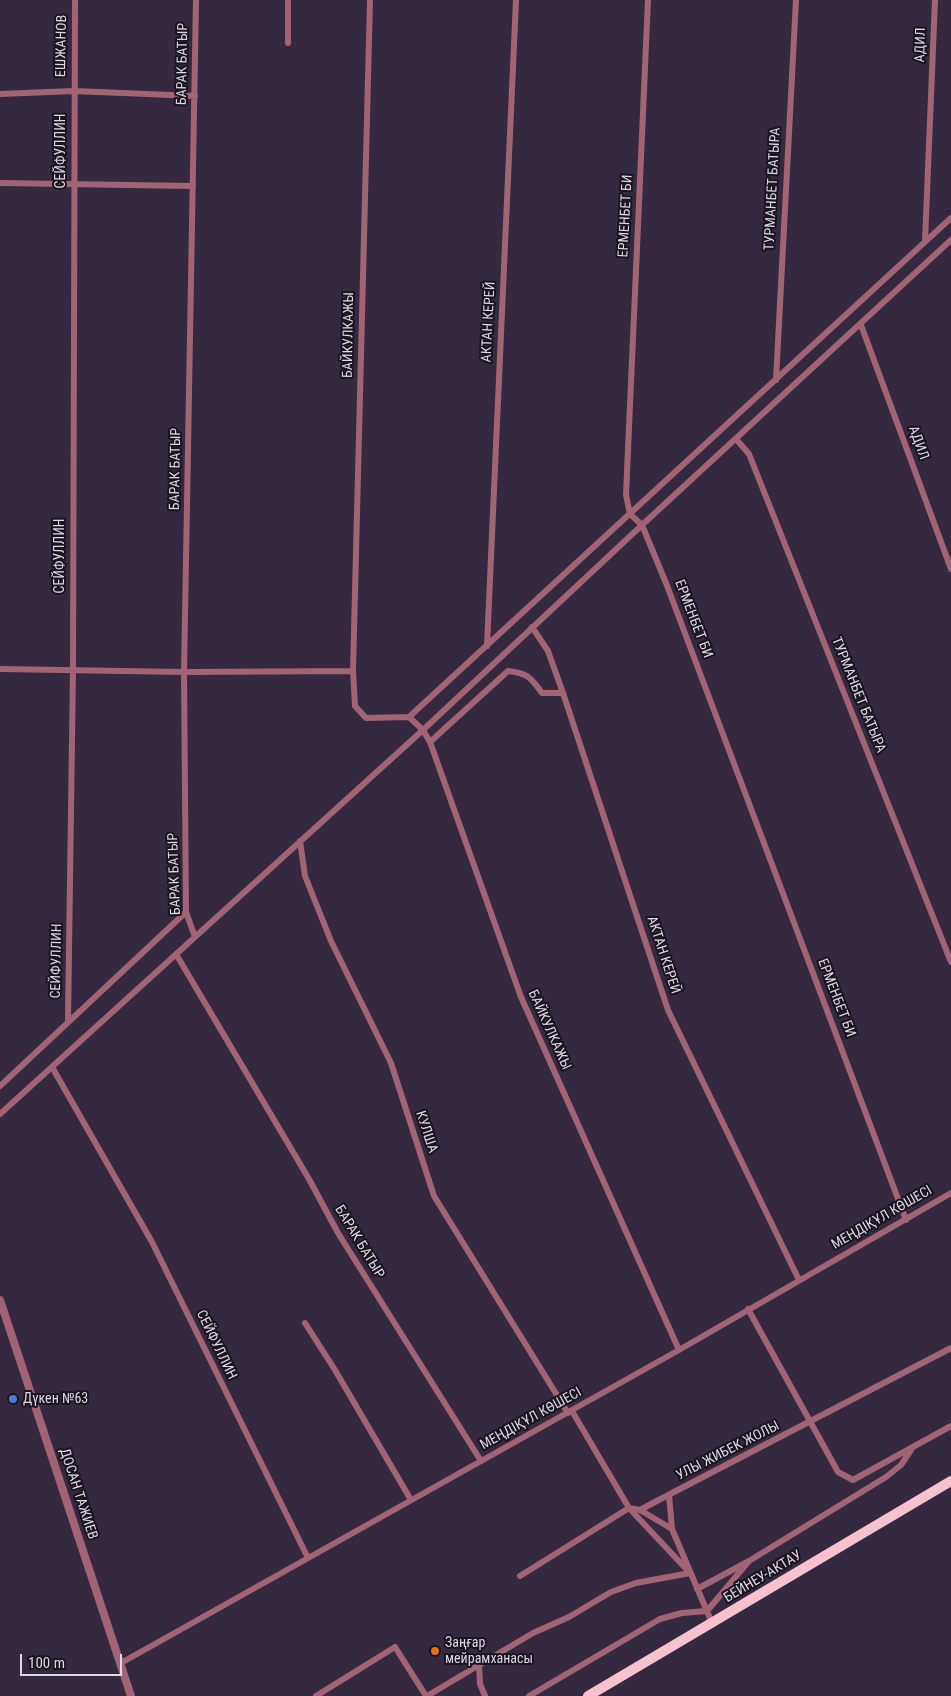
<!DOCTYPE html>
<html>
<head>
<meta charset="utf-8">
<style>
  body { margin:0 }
  #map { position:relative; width:951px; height:1696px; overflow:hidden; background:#34293e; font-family:"Roboto Condensed",sans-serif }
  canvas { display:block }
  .scale { position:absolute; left:20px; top:1654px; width:102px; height:22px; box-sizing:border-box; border:2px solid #ded7e5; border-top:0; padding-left:6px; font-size:15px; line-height:18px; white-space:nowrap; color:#ded7e5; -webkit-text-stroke:4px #19141e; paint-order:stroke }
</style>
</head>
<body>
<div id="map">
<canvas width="951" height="1696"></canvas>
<div class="scale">100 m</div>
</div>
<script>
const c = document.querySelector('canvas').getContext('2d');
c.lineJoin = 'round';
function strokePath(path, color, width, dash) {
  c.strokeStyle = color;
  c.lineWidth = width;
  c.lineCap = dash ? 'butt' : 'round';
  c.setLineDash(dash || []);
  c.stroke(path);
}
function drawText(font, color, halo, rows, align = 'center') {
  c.font = font + ' "Roboto Condensed",sans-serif';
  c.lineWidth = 4;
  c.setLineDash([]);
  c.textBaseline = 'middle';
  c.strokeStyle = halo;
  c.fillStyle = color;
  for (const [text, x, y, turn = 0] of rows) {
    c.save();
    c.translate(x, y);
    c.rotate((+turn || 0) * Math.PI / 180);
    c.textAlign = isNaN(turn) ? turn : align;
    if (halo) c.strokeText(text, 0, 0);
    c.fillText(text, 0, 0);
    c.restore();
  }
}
strokePath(new Path2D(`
  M 288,0 L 288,43
  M 370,0 L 353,671 L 355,706 L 366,718 L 409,717 L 951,218
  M 648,0 L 626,495 L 630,514 L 642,525 L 666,583 L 906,1220
  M 0,94 L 74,91 L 195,96
  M 0,183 L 193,186
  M 925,241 L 935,0
  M 861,325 L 951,569
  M 776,380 L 796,0
  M 736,439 L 749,454 L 951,962
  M 532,627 L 548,651 L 563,693 L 668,1010 L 799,1280
  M 487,646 L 516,0
  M 0,669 L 184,672 L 353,671
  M 409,717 L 423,730 L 430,742 L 521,997 L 679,1350
  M 430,742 L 508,671 C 528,673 531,678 542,693 L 563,693
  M 300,841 L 305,876 L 331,941 L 391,1063 L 434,1196 L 568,1413
  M 195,937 L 186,912 L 184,672 L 196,0
  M 176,954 L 309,1179 L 338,1233 L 481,1461
  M 68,1021 L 73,670 L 75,0
  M 52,1067 L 152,1242 L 308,1558
  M 0,1086 L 186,912
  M 0,1114 L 423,730 L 642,525 L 951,240
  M 748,1309 L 838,1472 L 853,1480 L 951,1426
  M 305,1323 L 335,1370 L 411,1500
  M 669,1495 L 672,1529
  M 640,1510 L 672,1529 L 712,1623
  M 520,1576 L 629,1508 L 640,1510 L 651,1504 L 951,1348
  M 697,1589 L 749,1561 L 886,1477 L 901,1465 L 911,1450
  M 121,1663 L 679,1350 L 951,1193
  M 479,1665 L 480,1684 L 485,1696
  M 316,1696 L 395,1647 L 426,1696
  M 427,1696 L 533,1633 L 569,1617 L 611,1592 L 636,1583 L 690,1573 L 629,1508 L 572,1411
  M 529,1696 L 660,1619 L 682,1613 L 707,1611 L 749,1561`), '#a26474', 6);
strokePath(new Path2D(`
  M 0,1300 L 131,1696`), '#a26474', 8);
strokePath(new Path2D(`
  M 588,1696 L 951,1481`), '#f8c1ce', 10);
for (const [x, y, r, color] of [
  [13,1399,5,"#3f7fe0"],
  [435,1651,5,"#e8710a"]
]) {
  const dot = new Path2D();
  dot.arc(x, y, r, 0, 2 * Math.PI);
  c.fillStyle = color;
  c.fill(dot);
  strokePath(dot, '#19141e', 2);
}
drawText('14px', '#ded7e5', '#19141e', [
  ["АДИЛ",921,45,-88],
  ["ЕШЖАНОВ",62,46,-89],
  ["БАРАК БАТЫР",183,64,-89],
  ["СЕЙФУЛЛИН",61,151,-90],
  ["ТУРМАНБЕТ БАТЫРА",773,189,-87],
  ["ЕРМЕНБЕТ БИ",626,216,-87],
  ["АКТАН КЕРЕЙ",489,322,-87],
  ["БАЙКУЛКАЖЫ",349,335,-89],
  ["АДИЛ",918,443,70],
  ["БАРАК БАТЫР",176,469,-89],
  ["СЕЙФУЛЛИН",60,556,-90],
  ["ЕРМЕНБЕТ БИ",693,619,69],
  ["ТУРМАНБЕТ БАТЫРА",858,695,68],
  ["БАРАК БАТЫР",175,874,-92],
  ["АКТАН КЕРЕЙ",663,955,72],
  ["СЕЙФУЛЛИН",57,961,-89],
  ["ЕРМЕНБЕТ БИ",836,998,69],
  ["БАЙКУЛКАЖЫ",549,1030,66],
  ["КУЛША",426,1132,72],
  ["МЕҢДІҚҰЛ КӨШЕСІ",882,1218,-30],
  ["БАРАК БАТЫР",359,1242,59],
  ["СЕЙФУЛЛИН",216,1345,64],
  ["МЕҢДІҚҰЛ КӨШЕСІ",531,1419,-29],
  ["УЛЫ ЖИБЕК ЖОЛЫ",728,1451,-27],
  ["ДОСАН ТАЖИЕВ",78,1494,72],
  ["БЕЙНЕУ-АКТАУ",763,1577,-31]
]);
drawText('14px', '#ded7e5', '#19141e', [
  ["Дүкен №63",23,1399],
  ["Заңғар",445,1643],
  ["мейрамханасы",445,1659]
], 'left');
</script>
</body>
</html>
